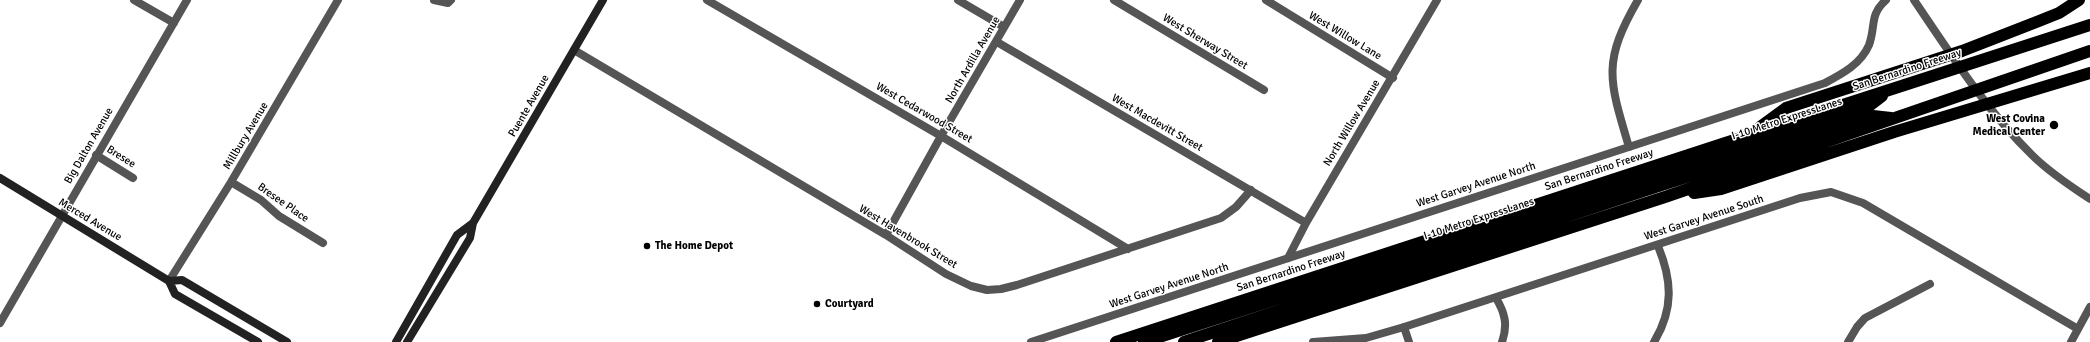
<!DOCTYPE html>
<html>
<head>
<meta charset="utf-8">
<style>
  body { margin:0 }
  canvas { display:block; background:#fff }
</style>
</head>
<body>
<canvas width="2090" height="342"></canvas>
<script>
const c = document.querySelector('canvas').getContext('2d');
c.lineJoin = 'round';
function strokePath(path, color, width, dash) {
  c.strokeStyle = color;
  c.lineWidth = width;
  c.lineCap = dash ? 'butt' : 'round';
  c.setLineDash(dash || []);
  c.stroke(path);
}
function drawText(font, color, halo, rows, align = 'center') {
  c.font = font + ' Signika,sans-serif';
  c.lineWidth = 3;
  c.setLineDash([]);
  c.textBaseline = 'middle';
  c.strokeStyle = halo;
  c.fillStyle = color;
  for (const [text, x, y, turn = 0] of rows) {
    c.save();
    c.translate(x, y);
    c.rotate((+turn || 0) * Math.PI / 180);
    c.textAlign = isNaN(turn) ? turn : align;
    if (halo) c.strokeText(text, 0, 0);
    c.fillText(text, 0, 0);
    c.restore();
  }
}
strokePath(new Path2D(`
  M 134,0 L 174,23
  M 434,0 L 448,3 L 451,0
  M 707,0 L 941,136 L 1128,249
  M 958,0 L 1004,27
  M 1114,0 L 1264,90
  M 1266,0 L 1393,78
  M 997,42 L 1306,223
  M 574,50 L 886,235 L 946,274 L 971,286 L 987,290 L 1001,289 L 1017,285 L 1221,218 L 1236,207 L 1251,190
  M 1629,147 C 1609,80 1602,62 1638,0
  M 96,155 L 133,178
  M 231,182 L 261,200 L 279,216 L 323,243
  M 886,235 L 941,136 L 1020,0
  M 1288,258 L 1306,223 L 1437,0
  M 169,281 L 231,182 L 338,0
  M 1496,298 C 1505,313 1508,325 1502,342
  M 0,323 L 187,0
  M 1404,327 L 1409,342
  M 1654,342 C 1674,309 1672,280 1658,246
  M 1848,342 L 1857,327 L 1865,318 L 1930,284`), '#555', 8);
strokePath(new Path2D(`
  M 1914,0 C 1950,53 1986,110 2032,155 C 2049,172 2070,186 2090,199
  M 1031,342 L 1825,83 C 1842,74 1861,64 1869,45 C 1876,26 1869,15 1886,0
  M 1313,342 L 1366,338 L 1404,327 L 1800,198 L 1831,192 L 1863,203 L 2078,329
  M 2071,342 L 2090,307`), '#555', 8);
strokePath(new Path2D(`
  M 0,178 L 169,281 L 175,294 L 258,342
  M 169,281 L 182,280 L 287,342
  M 396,342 L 457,235 L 473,223
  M 407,342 L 470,238 L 473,223 L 603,0`), '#222', 8);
strokePath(new Path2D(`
  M 1760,127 L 1786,108 L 1962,51 L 2039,21 L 2059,13 L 2079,0
  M 1694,193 L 1721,189 L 1894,132 L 2090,73
  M 1116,342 C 1441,235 1765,130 2090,25
  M 1144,342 L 1869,106 L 1882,96
  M 1184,342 L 1844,125 L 1873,116 L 1891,118
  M 1218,342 L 1665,197 L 2090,51`), '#000', 12);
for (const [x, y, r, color] of [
  [2054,125,5,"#000"],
  [647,246,4,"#000"],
  [817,304,4,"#000"]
]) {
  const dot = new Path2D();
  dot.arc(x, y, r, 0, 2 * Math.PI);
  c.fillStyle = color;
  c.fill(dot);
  strokePath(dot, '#fff', 1.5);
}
drawText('11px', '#000', '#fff', [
  ["West Willow Lane",1345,36,31],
  ["West Sherway Street",1205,42,31],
  ["North Ardilla Avenue",973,60,-60],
  ["San Bernardino Freeway",1907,70,-18],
  ["Puente Avenue",529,106,-60],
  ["West Cedarwood Street",924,113,30],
  ["I-10 Metro ExpressLanes",1787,119,-18],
  ["West Macdevitt Street",1157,123,30],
  ["North Willow Avenue",1352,123,-59],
  ["Millbury Avenue",246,136,-59],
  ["Big Dalton Avenue",89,146,-60],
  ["Bresee",121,157,32],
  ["San Bernardino Freeway",1599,170,-18],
  ["West Garvey Avenue North",1476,185,-18],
  ["Bresee Place",283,203,35],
  ["West Garvey Avenue South",1704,218,-18],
  ["I-10 Metro ExpressLanes",1479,219,-18],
  ["Merced Avenue",90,220,31],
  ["West Havenbrook Street",908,237,31],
  ["San Bernardino Freeway",1291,271,-18],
  ["West Garvey Avenue North",1169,286,-18]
]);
drawText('bold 11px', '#000', '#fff', [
  ["West Covina",2045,119,"right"],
  ["Medical Center",2045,132,"right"],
  ["The Home Depot",655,246],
  ["Courtyard",825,304]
], 'left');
</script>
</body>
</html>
